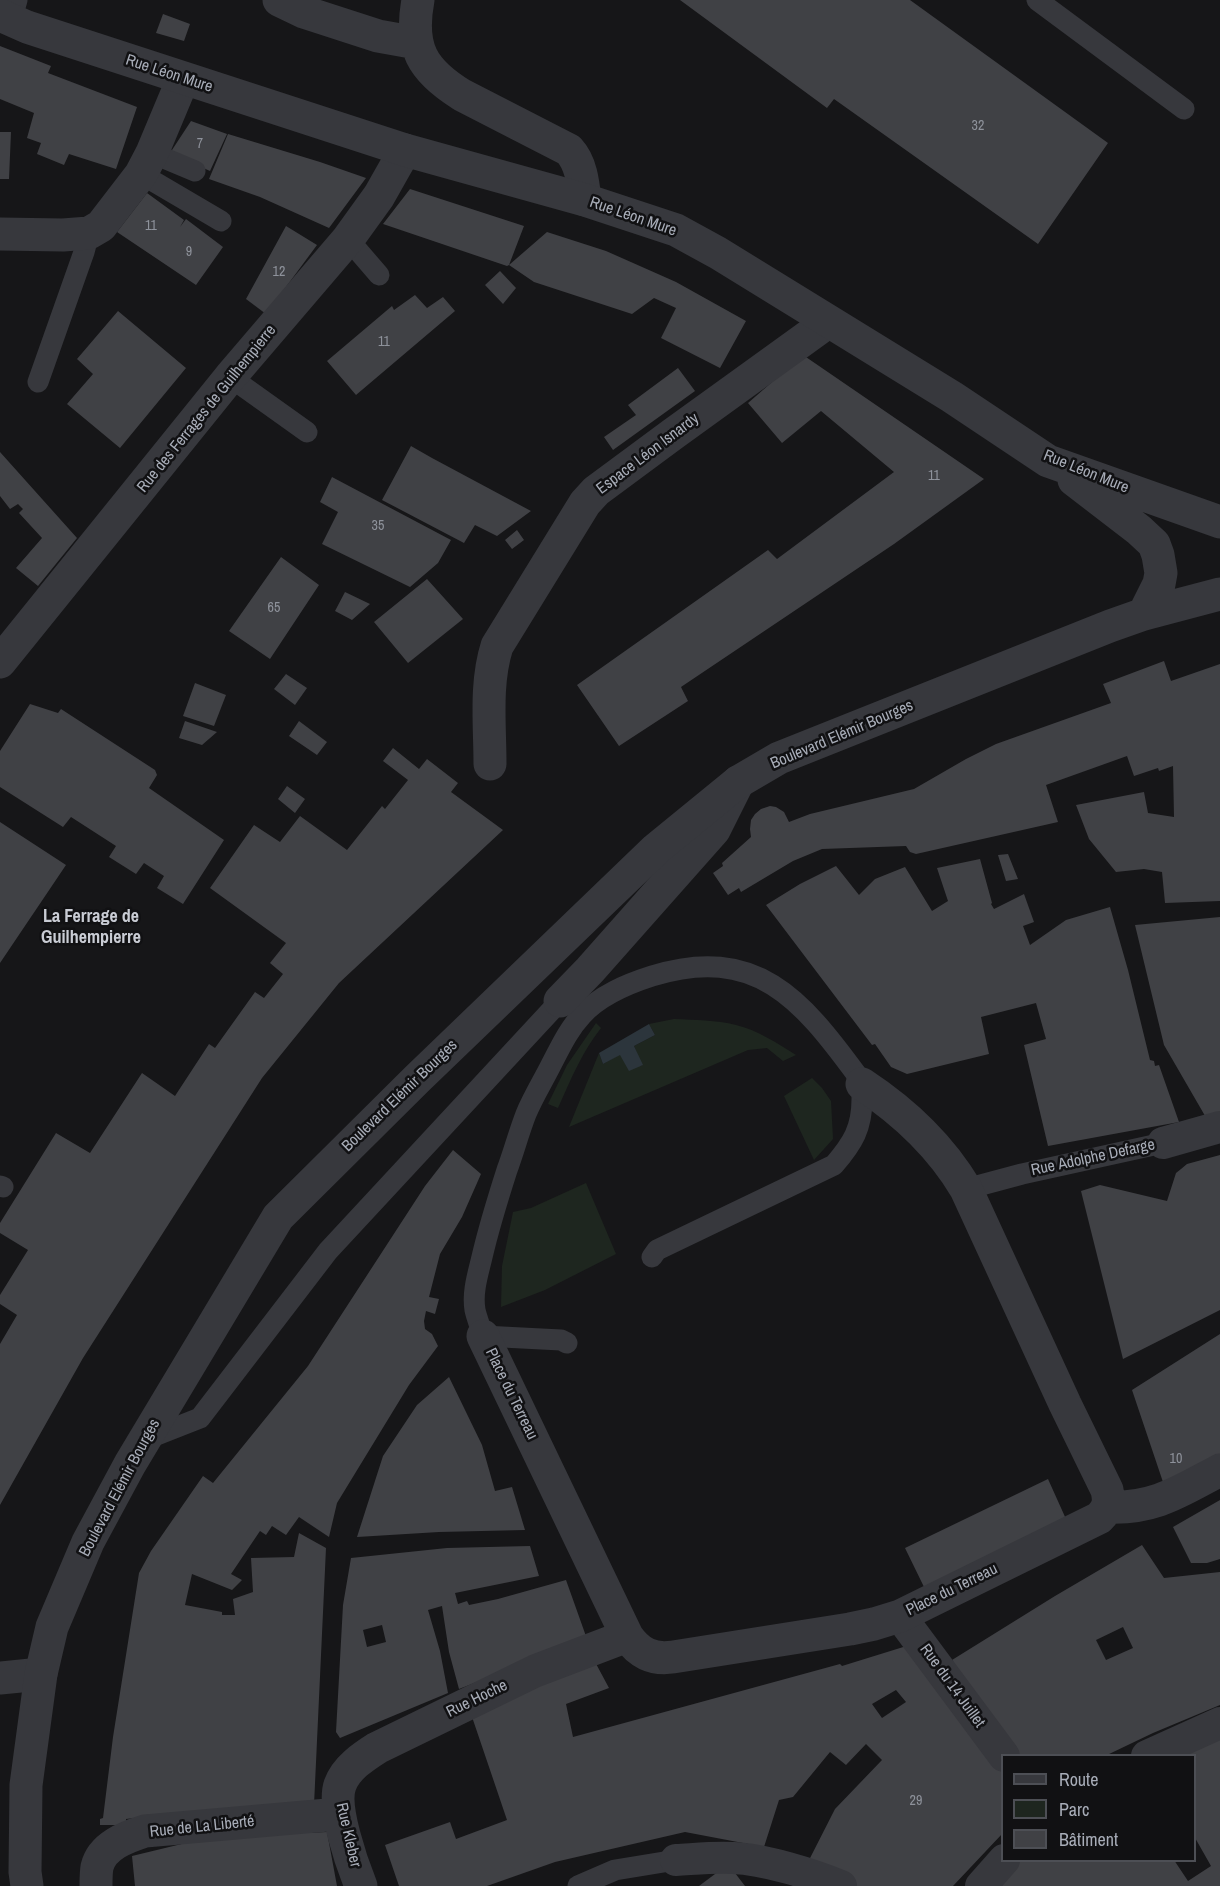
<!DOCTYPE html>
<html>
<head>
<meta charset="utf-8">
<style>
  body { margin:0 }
  #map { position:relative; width:1220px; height:1886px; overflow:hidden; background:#161618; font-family:"Archivo Narrow",sans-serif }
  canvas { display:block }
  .legend { position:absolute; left:1001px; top:1754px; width:195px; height:108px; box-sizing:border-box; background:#111113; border:2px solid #4d4f55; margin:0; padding:8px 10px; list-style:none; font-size:18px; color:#a8adb8 }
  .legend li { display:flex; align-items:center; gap:12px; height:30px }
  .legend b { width:30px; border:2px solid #4d4f55 }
</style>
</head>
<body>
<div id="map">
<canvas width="1220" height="1886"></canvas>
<ul class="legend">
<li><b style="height:8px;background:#37383d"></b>Route</li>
<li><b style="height:16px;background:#1e261f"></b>Parc</li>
<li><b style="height:16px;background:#404145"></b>Bâtiment</li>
</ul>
</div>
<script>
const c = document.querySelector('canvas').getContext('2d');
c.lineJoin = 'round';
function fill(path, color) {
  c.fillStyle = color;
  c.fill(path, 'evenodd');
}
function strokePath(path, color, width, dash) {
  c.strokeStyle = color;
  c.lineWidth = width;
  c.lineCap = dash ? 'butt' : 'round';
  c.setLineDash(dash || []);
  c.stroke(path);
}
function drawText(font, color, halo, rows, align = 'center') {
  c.font = font + ' "Archivo Narrow",sans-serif';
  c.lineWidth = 5;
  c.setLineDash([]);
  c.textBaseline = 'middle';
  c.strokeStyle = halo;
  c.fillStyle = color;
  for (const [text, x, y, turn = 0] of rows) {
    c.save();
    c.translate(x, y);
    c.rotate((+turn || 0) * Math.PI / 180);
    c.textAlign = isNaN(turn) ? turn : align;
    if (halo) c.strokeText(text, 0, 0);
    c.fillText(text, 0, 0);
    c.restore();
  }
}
fill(new Path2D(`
  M 674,1019 C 695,1020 716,1020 736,1025 C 757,1030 777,1043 796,1055 L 783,1061 L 767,1048 L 748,1050 L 569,1127 L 599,1053 L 603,1064 L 620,1054 L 642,1066 L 634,1046 L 655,1035 L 649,1024 Z
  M 596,1023 L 601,1028 C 582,1052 571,1079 558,1108 L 548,1104 L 567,1065 Z
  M 812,1078 L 822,1088 L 831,1101 L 833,1139 L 814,1160 L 784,1096 Z
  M 586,1183 L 616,1254 L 545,1290 L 501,1307 L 502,1266 L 513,1212 L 531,1208 Z`), '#1e261f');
fill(new Path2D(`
  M 649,1024 L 655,1035 L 634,1046 L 643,1065 L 629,1071 L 620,1055 L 603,1064 L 599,1053 Z`), '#2c353c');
fill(new Path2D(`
  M 680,0 L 910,0 L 1108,143 L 1038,244 L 834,99 L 827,108 Z
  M 163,14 L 190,24 L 184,41 L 156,33 Z
  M 0,46 L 51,66 L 48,73 L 137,107 L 116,169 L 69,154 L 64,165 L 37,154 L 41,143 L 27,138 L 34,113 L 0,99 Z
  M 191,121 L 227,134 L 210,171 L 170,153 Z
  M 0,132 L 11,132 L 9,179 L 0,179 Z
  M 228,134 L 320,162 L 366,178 L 329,228 L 260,197 L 209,179 Z
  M 410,189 L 524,226 L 509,265 L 507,266 L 383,224 Z
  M 147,193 L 184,220 L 180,227 L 186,219 L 223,247 L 196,285 L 117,232 Z
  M 286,226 L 317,245 L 266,314 L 246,299 Z
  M 547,232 L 606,251 L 676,282 L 746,321 L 720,368 L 661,338 L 676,308 L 654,298 L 632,314 L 534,282 L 509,265 Z
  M 500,271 L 516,288 L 503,304 L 485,285 Z
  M 415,295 L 427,308 L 443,297 L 455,311 L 356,395 L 327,361 L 392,306 L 394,310 Z
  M 118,311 L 186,368 L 120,448 L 67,404 L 93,374 L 77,359 Z
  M 803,355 L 984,479 L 894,544 L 681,687 L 688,701 L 619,746 L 577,685 L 768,550 L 777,559 L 894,472 L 821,411 L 782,443 L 748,403 Z
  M 678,368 L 695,391 L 613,450 L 604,437 L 636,415 L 628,405 Z
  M 411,446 L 432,458 L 531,511 L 497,536 L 475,525 L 464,543 L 382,500 Z
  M 0,452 L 77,538 L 38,586 L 16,568 L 42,538 L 19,513 L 23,509 L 18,504 L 10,509 L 0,496 Z
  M 332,477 L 451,540 L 438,563 L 410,587 L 322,544 L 338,512 L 320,502 Z
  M 517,530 L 524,540 L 512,549 L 505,540 Z
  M 281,557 L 319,585 L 270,659 L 229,631 Z
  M 427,579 L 463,619 L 408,663 L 374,622 Z
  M 345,592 L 370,604 L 352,620 L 335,611 Z
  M 1164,661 L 1171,681 L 1220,664 L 1220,901 L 1165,903 L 1162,872 L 1144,869 L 1116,872 L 1089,839 L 1076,805 L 1144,792 L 1148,813 L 1174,817 L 1173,766 L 1159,771 L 1158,768 L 1134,776 L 1127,756 L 1046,785 L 1058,822 L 916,854 L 910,852 L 906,846 L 822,849 L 793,861 L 741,892 L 739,888 L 728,895 L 713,873 L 723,866 L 722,863 L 751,837 L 750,829 L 751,820 L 755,814 L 761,809 L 770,806 L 776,807 L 784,812 L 789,822 L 810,814 L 914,789 L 966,759 L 996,744 L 1111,703 L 1103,684 Z
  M 286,674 L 307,688 L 295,705 L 274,689 Z
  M 195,683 L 226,695 L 214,726 L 183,716 Z
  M 30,704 L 58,713 L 61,709 L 155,770 L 157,775 L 149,788 L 224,840 L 183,904 L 157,888 L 164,876 L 144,863 L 136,874 L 109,857 L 116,846 L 71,817 L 63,827 L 0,787 L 0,751 Z
  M 185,721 L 217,732 L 202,745 L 179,738 Z
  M 299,721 L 327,742 L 317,755 L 289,736 Z
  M 393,748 L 419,769 L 427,759 L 458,783 L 451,792 L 503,830 L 339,983 L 262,1078 L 83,1358 L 0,1505 L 0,1344 L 17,1315 L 0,1304 L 0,1295 L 28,1250 L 0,1233 L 0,1223 L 56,1133 L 90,1153 L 142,1073 L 175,1096 L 209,1044 L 215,1048 L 255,992 L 264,998 L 283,974 L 270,963 L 286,943 L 210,888 L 254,825 L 280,842 L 300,816 L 347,850 L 382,806 L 385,809 L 408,780 L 383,761 Z
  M 287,786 L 305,799 L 295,813 L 278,799 Z
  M 0,822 L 66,865 L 0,963 Z
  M 1008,854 L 1018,879 L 1006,881 L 998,855 Z
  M 980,859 L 992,903 L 991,904 L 994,909 L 1024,894 L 1034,922 L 1023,926 L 1030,945 L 1066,920 L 1110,907 L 1128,970 L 1150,1060 L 1154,1061 L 1155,1066 L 1159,1065 L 1179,1122 L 1048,1146 L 1024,1045 L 1046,1039 L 1036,1003 L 981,1017 L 989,1054 L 907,1074 L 891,1067 L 875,1044 L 872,1045 L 766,905 L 800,884 L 836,866 L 859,895 L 875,879 L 905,867 L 932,911 L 948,901 L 937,868 Z
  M 1220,917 L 1220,1117 L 1208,1121 L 1164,1045 L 1135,925 Z
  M 453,1150 L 481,1174 L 462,1217 L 440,1254 L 429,1297 L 439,1299 L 435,1314 L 426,1311 L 424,1321 L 425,1329 L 432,1334 L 438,1346 L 409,1385 L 337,1503 L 329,1537 L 299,1517 L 286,1535 L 272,1526 L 266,1535 L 260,1531 L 231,1574 L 242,1580 L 232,1590 L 192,1574 L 185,1605 L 222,1612 L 222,1615 L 235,1615 L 233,1599 L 253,1592 L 251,1558 L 294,1557 L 299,1533 L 326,1548 L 314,1805 L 150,1816 L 126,1819 L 126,1825 L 100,1825 L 100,1819 L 103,1818 L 113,1737 L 139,1573 L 151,1551 L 203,1476 L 213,1483 L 308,1366 L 425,1186 Z
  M 1220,1155 L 1220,1310 L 1123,1359 L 1081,1191 L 1100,1185 L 1167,1201 L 1176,1173 L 1181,1169 L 1187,1164 Z
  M 1220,1334 L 1220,1460 L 1166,1491 L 1132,1390 Z
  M 449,1377 L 482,1445 L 495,1491 L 512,1487 L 525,1530 L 439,1532 L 357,1537 L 383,1456 L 417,1405 Z
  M 1048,1479 L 1066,1519 L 924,1587 L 905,1548 Z
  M 1220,1500 L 1220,1559 L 1207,1563 L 1191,1563 L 1173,1527 Z
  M 1142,1545 L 1164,1578 L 1220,1572 L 1220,1705 L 1153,1733 L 1107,1755 L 1012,1755 L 952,1660 L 1055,1596 ZM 1123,1627 L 1133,1648 L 1106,1660 L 1096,1640 Z
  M 530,1546 L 539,1576 L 455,1593 L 458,1604 L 467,1601 L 469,1605 L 498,1599 L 566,1580 L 587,1639 L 459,1689 L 449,1652 L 442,1606 L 428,1610 L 440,1651 L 448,1693 L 340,1738 L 336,1732 L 343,1605 L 351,1558 L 447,1548 ZM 382,1625 L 386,1642 L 367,1647 L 363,1630 Z
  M 913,1644 L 1002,1764 L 1002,1834 L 953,1886 L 846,1886 L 807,1864 L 835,1809 L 882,1760 L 866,1744 L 846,1765 L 830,1752 L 793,1797 L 779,1800 L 764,1847 L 685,1832 L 555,1862 L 487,1886 L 399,1886 L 385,1845 L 450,1822 L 456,1839 L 507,1820 L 470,1711 L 594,1660 L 609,1688 L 566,1704 L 573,1737 L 840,1664 L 842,1666 ZM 896,1690 L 906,1702 L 882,1718 L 872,1704 Z
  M 1220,1735 L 1220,1886 L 1001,1886 L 1019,1860 L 1174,1860 L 1188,1881 L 1211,1866 L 1194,1836 L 1194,1756 L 1169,1755 Z
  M 327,1832 L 337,1886 L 135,1886 L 132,1856 L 194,1841 L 233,1836 Z
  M 723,1868 L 735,1873 L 745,1886 L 699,1886 Z`), '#404145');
strokePath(new Path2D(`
  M 1037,0 L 1184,109
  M 11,21 L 17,0
  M 152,153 L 195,171
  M 141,174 L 221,221
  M 348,239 L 379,275
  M 230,377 L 307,432
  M 38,382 L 84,252 L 89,233
  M 0,1186 L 3,1187
  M 966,1189 L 1022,1174 L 1163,1143
  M 567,1343 L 561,1340 L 483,1336 C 481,1328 477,1319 475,1310 C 472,1292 478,1274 482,1257 C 489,1227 498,1198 507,1170 C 514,1151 519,1132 526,1114 C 533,1097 543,1081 551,1065 C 560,1048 568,1030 582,1015 C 600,995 627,984 652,976 C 756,944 801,999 857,1075 C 862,1084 862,1089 862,1099 C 862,1128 853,1143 834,1165 L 657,1250 L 652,1257
  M 144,1440 L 200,1418 L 328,1251 L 560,1001
  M 578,1886 L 615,1870 L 676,1860`), '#37383d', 21);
strokePath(new Path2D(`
  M 1163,1143 L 1220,1127
  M 900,1616 L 1004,1756
  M 1147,1756 L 1220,1723
  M 676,1860 C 695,1859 714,1857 733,1858 C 764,1859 812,1874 841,1886
  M 981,1886 L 1004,1860`), '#37383d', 32);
strokePath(new Path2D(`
  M 279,0 L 304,12 L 378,36 L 417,43
  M 418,0 C 409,48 422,70 462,95 L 569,150 C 581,163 583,182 585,200
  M 0,234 L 63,235 L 89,233 L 101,226 L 141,174 L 152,153 L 183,79
  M 0,662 L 230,377 L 348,239 L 379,196 L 405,150
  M 490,764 C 490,725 485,684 497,646 L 585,503 L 596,491 L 673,434 L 828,322
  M 560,1001 L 590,970 L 714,830 L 738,782
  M 483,1336 L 627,1636 C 639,1653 652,1660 673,1657 L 850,1629 L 874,1624 L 900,1616 L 1099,1518 C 1108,1509 1110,1503 1107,1490 L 1065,1404 L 966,1189 C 941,1147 903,1111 862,1084
  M 1108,1507 C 1155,1509 1180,1491 1220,1470
  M 0,1678 L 41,1674
  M 96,1886 C 96,1880 96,1873 97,1867 C 102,1846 126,1837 145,1831 L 339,1814
  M 361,1886 C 352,1864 332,1807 340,1785 C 346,1768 363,1757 377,1748 L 535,1671 L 627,1636`), '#37383d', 33);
strokePath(new Path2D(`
  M 0,15 L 27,27 L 405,150 L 585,200 L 676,230 L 718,253 L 952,397 L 1048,461 L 1220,522
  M 1074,480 L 1139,530 L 1154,544 L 1158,555 L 1161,573 L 1159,584 L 1144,614
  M 27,1886 L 25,1872 L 26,1785 L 41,1674 L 52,1627 L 88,1542 L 130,1464 L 278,1217 L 417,1079 L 656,849 L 738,782 L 779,758 L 1110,626 L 1144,614 L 1220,594`), '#37383d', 33);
drawText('14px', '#8e929b', null, [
  ["32",978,126],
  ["7",200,144],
  ["11",151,226],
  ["9",189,252],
  ["12",279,272],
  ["11",384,342],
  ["11",934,476],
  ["35",378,526],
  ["65",274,608],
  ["10",1176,1459],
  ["29",916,1801]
]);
drawText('16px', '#a8adb8', '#111113', [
  ["Rue Léon Mure",169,74,18],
  ["Rue Léon Mure",633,217,19],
  ["Rue des Ferrages de Guilhempierre",207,409,-51],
  ["Espace Léon Isnardy",648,454,-37],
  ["Rue Léon Mure",1086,472,22],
  ["Boulevard Elémir Bourges",842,735,-23],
  ["Boulevard Elémir Bourges",400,1096,-44],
  ["Rue Adolphe Defarge",1093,1158,-12],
  ["Place du Terreau",511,1394,64],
  ["Boulevard Elémir Bourges",120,1488,-62],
  ["Place du Terreau",952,1590,-26],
  ["Rue du 14 Juillet",952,1686,54],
  ["Rue Hoche",477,1699,-26],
  ["Rue de La Liberté",202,1827,-6],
  ["Rue Kleber",348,1835,77]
]);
drawText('bold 18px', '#c9ccd4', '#111113', [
  ["La Ferrage de",91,917],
  ["Guilhempierre",91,938]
]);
</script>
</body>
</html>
